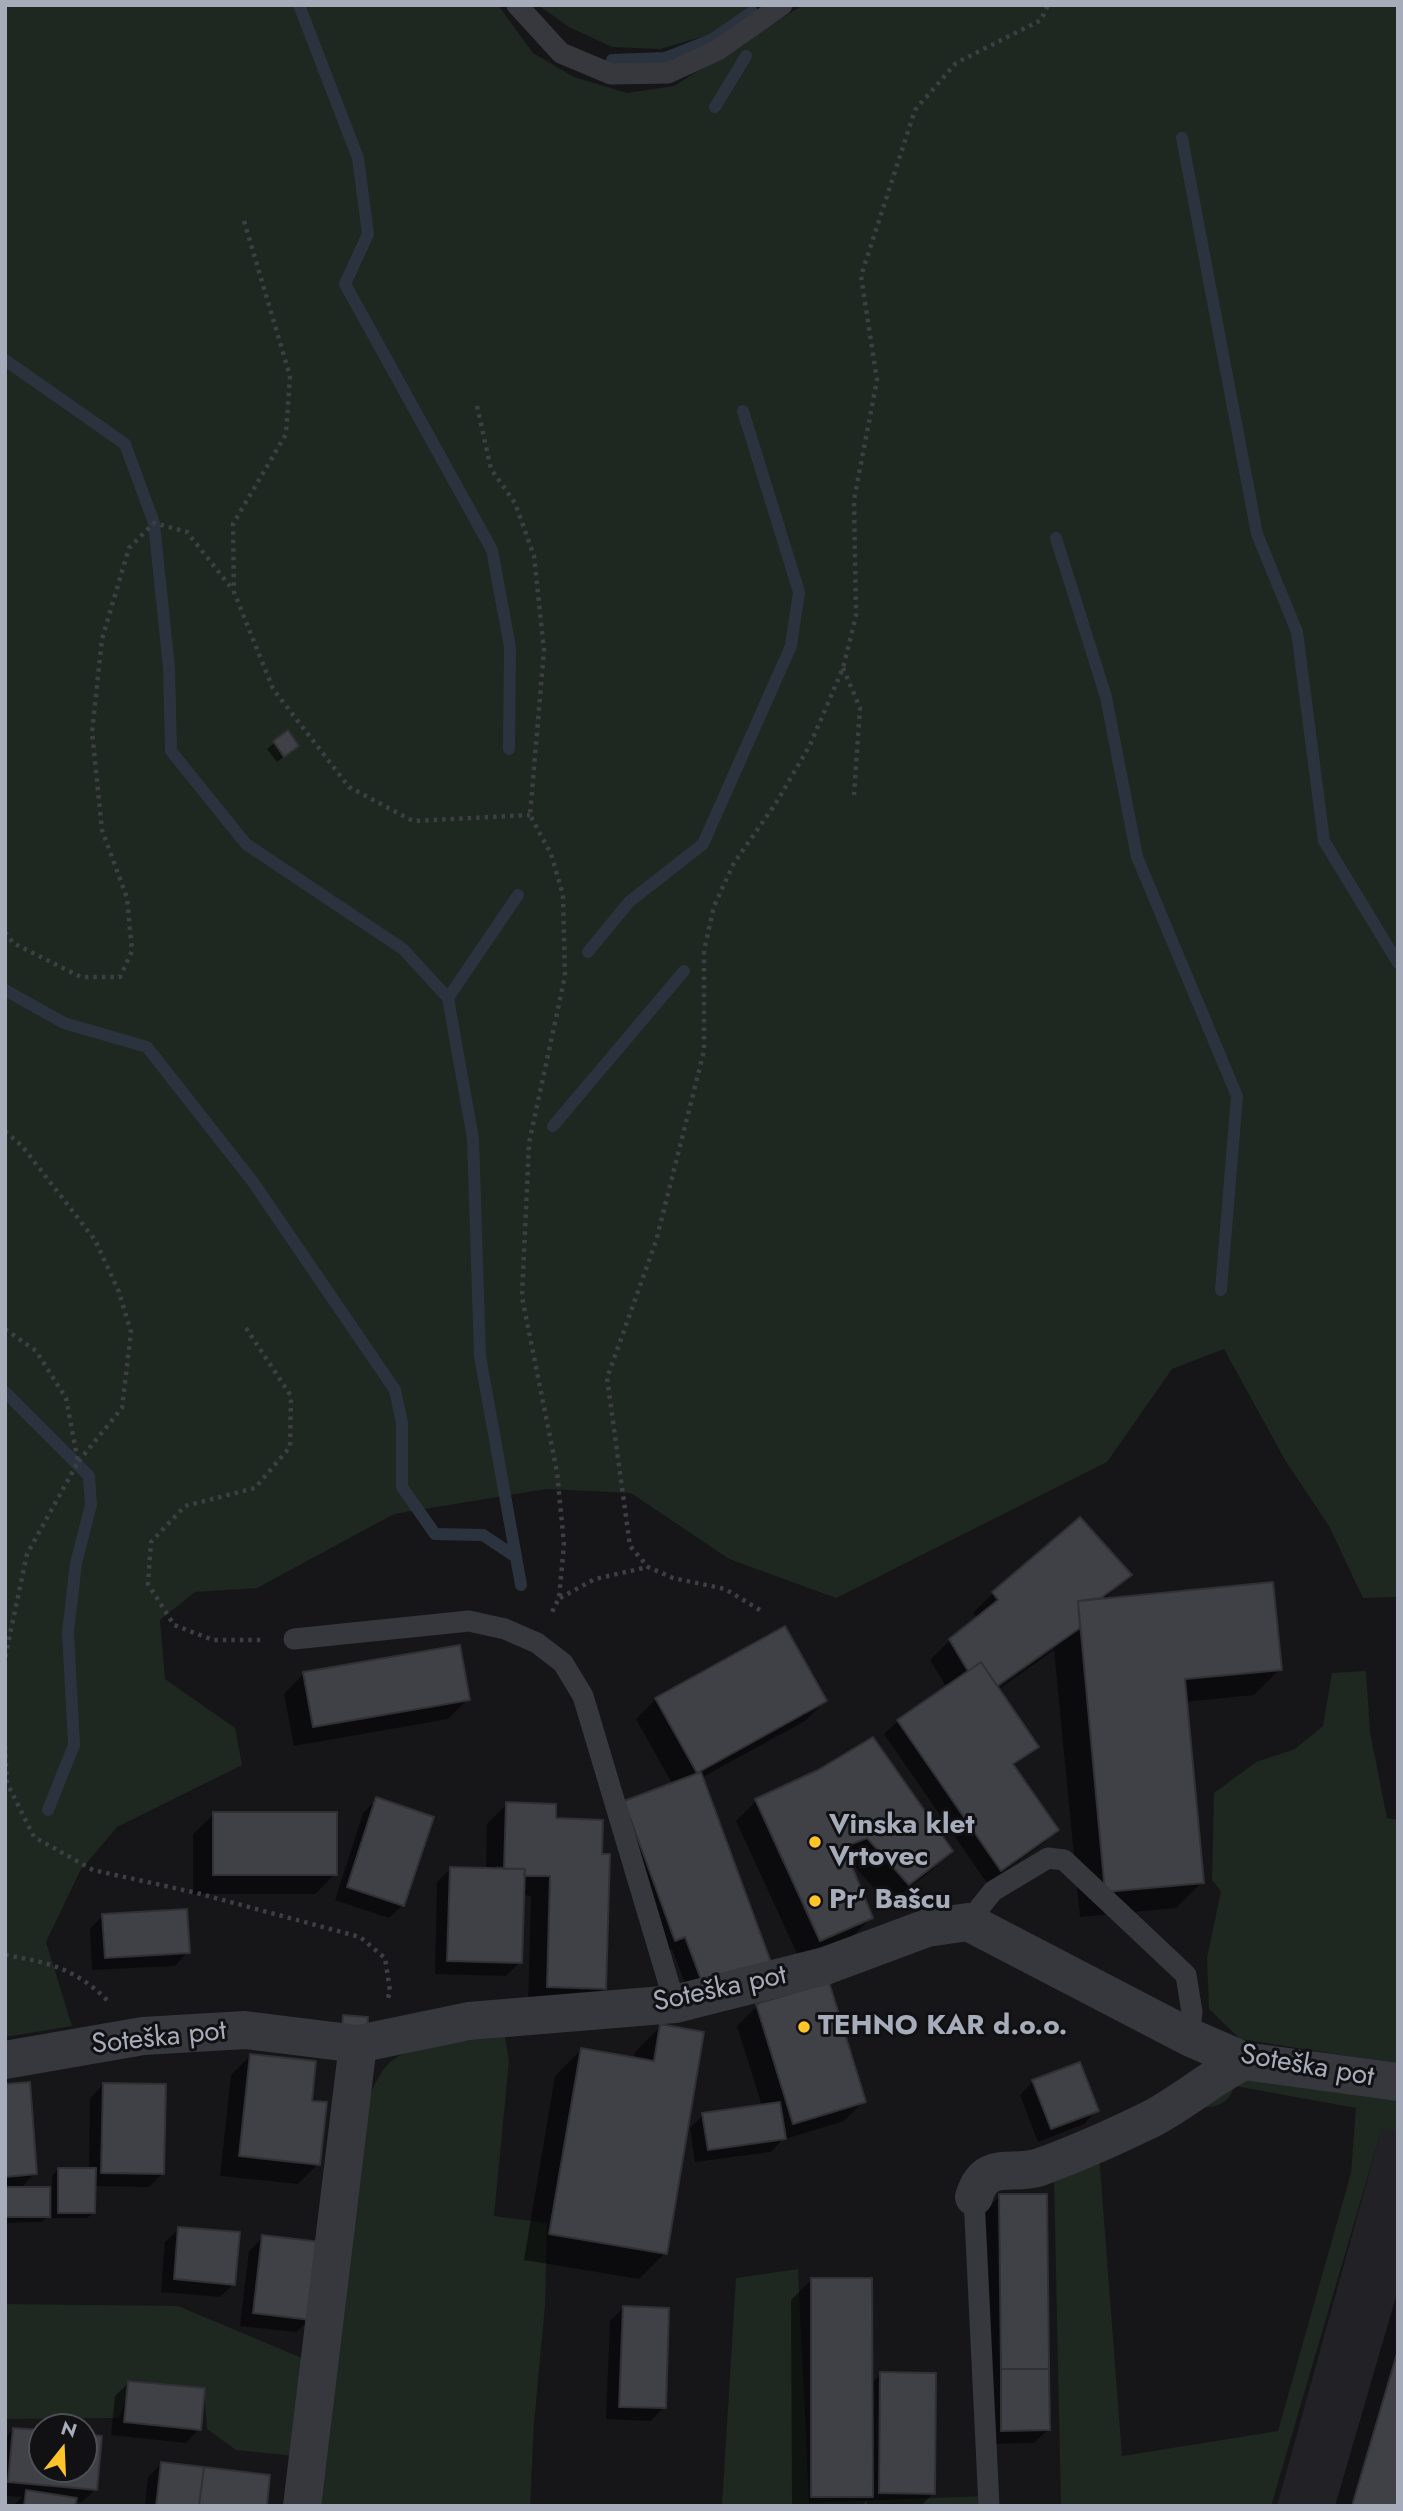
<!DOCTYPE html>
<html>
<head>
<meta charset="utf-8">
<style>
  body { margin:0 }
  #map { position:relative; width:1403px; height:2511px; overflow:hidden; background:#161619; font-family:Jost,sans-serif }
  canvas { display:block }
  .frame { position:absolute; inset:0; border:7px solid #a7acba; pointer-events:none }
  .north { position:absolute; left:28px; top:2413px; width:70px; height:70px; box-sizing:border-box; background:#111114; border:2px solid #4d4f56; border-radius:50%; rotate:18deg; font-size:19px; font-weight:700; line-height:28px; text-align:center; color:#a7acba }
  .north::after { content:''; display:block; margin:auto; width:24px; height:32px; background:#ffc428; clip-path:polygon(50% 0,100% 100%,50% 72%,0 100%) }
</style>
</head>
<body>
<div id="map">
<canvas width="1403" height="2511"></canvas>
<div class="frame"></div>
<div class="north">N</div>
</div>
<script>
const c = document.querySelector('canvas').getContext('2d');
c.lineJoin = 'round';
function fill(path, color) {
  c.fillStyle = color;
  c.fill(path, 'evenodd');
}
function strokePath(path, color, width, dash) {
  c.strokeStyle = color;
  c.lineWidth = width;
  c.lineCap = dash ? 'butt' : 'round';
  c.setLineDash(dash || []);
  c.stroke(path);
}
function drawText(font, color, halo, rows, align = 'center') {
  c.font = font + ' Jost,sans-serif';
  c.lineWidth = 6;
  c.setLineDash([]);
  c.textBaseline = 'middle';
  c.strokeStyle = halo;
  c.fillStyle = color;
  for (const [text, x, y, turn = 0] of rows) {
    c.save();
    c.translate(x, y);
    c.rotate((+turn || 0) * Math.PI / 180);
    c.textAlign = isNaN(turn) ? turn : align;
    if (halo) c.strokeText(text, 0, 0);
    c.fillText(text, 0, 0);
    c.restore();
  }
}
fill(new Path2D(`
  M 1382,2127 L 1398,2132 L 1398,2506 L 1277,2506 Z`), '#222226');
fill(new Path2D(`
  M 5,5 L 498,5 L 533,53 L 574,77 L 627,93 L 674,86 L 803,5 L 1398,5 L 1398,1597 L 1363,1598 L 1329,1526 L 1285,1460 L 1224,1349 L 1172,1369 L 1107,1462 L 836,1598 L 729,1559 L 631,1493 L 546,1489 L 394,1514 L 257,1588 L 195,1592 L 160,1620 L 165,1679 L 235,1728 L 242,1765 L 117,1827 L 80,1871 L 46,1942 L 72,2026 L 5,2037 Z
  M 538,5 L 755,5 L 712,34 L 660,49 L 612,47 L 569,27 Z
  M 1366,1671 L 1370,1732 L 1387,1818 L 1398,1820 L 1398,2064 L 1240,2039 L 1209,2009 L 1207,1958 L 1221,1891 L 1212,1880 L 1214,1793 L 1256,1762 L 1295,1749 L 1323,1726 L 1332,1673 Z
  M 505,2037 L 509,2061 L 494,2216 L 547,2223 L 545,2306 L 534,2423 L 530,2506 L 314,2506 L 358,2124 C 366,2106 377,2070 394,2059 C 421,2041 473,2041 505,2037 Z
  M 1255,2074 L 1398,2094 L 1398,2132 L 1382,2128 L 1271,2506 L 1061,2506 L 1054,2179 L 1099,2154 L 1122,2456 L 1278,2431 L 1351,2173 L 1356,2108 L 1235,2086 C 1226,2108 1213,2108 1191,2107 Z
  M 798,2269 L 809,2503 L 984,2496 L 985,2506 L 722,2506 L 736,2278 Z
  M 5,2304 L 178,2306 L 302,2358 L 295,2456 L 236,2450 L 207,2429 L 204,2390 L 132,2380 L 119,2418 L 5,2419 Z`), '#1e2720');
fill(new Path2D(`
  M 287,733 L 290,752 L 277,762 L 267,749 Z
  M 1130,1575 L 1103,1600 L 1280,1669 L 1254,1695 L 1185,1702 L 1202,1882 L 1176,1908 L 1080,1917 L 1054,1650 L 998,1690 L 1036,1746 L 1013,1767 L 1057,1830 L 1044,1843 L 987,1883 L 884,1734 L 898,1721 L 947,1688 L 930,1660 L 950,1640 L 978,1619 L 973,1613 L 993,1593 ZM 1054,1644 L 1054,1648 L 991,1693 L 989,1690 Z
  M 304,1673 L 468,1699 L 448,1719 L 294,1746 L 284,1694 Z
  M 656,1699 L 825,1701 L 805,1721 L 701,1778 L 770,1964 L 692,2002 L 672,1949 L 662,1953 L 611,1816 L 673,1785 L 636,1719 Z
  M 377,1799 L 403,1905 L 389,1918 L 335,1900 L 363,1813 Z
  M 756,1801 L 951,1851 L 931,1871 L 888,1904 L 847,1858 L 871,1918 L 851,1938 L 800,1960 L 736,1821 Z
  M 507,1804 L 554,1820 L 600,1855 L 604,1988 L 584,2008 L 528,2007 L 531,1896 L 522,1895 L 520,1962 L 506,1976 L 435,1974 L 437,1882 L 451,1868 L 486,1870 L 487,1824 ZM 496,1866 L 533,1868 L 496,1870 Z
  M 214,1814 L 335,1874 L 315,1894 L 193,1894 L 193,1834 Z
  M 103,1915 L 188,1952 L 175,1966 L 92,1970 L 90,1929 Z
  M 757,2006 L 864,2101 L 844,2121 L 782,2140 L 771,2152 L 695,2162 L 690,2128 L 703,2115 L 762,2106 L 737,2026 Z
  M 661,2026 L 665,2253 L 639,2279 L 524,2260 L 555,2076 L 581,2050 L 633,2059 L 635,2052 Z
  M 251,2055 L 318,2164 L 298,2184 L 220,2176 L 231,2075 Z
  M 1033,2082 L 1097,2110 L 1084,2124 L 1038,2142 L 1020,2095 Z
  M 103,2085 L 163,2173 L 149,2187 L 94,2186 L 94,2212 L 87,2218 L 52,2218 L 52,2176 L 58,2169 L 89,2169 L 90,2098 Z
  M 5,2086 L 35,2173 L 20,2189 L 48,2216 L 42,2222 L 5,2223 Z
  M 1000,2196 L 1048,2430 L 1034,2443 L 989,2444 L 980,2216 Z
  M 179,2229 L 234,2284 L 220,2297 L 161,2292 L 165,2242 Z
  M 263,2237 L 310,2319 L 296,2332 L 240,2326 L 249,2251 Z
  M 811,2280 L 871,2384 L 881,2374 L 933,2493 L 921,2506 L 867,2506 L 867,2501 L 861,2506 L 792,2506 L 791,2300 Z
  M 1397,2293 L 1398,2506 L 1335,2506 Z
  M 623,2308 L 664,2407 L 651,2421 L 606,2419 L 610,2321 Z
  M 129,2382 L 199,2429 L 186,2443 L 111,2435 L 115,2396 Z
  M 13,2430 L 42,2432 L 42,2469 L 84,2469 L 84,2436 L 96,2489 L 82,2502 L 74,2502 L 74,2506 L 13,2506 L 22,2497 L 5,2496 L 5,2438 Z
  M 162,2463 L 265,2506 L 145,2506 L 148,2477 Z`), '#0007');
strokePath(new Path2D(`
  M 299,5 L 358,158 L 368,234 L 345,284 L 492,550 L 510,647 L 509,749
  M 612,60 L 665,58 L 713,39 L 752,12
  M 715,107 L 746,56
  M 1182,138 L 1257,534 L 1297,632 L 1324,841 L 1398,963
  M 5,360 L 125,444 L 154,523 L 169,668 L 171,751 L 246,844 L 403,949 L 448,998 L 473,1139 L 480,1356 L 521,1585
  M 1056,538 L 1106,697 L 1137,857 L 1237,1096 L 1221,1290
  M 588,952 L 629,902 L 703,844 L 791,646 L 799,592 L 743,411
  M 5,990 L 64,1023 L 147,1047 L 253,1182 L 395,1390 L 402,1423 L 402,1487 L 435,1534 L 483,1535 L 516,1557
  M 448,998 L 518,895
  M 553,1126 L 684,971
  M 5,1392 L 89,1476 L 91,1505 L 76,1563 L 68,1632 L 74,1745 L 48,1810`), '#2b343e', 12);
const building = new Path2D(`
  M 288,730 L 299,746 L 284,757 L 273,741 Z
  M 1080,1517 L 1132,1575 L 1101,1598 L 1078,1601 L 1080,1628 L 997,1686 L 981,1662 L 968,1671 L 949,1639 L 998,1600 L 992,1592 Z
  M 1273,1582 L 1282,1670 L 1185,1679 L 1204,1883 L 1105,1892 L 1078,1601 Z
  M 785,1626 L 827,1701 L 697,1773 L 655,1698 Z
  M 460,1645 L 470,1700 L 313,1727 L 303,1672 Z
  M 981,1662 L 1039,1747 L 1013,1764 L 1059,1830 L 1001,1871 L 897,1720 Z
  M 873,1737 L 953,1851 L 909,1885 L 867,1838 L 844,1847 L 873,1918 L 820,1941 L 755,1799 L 818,1770 Z
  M 701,1772 L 772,1965 L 705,1990 L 685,1937 L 675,1941 L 624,1801 Z
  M 376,1797 L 434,1817 L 404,1906 L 347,1887 Z
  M 506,1802 L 556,1804 L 556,1818 L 603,1820 L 602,1854 L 610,1854 L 606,1989 L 547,1987 L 550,1876 L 524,1876 L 525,1869 L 504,1869 Z
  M 213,1812 L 337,1812 L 337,1875 L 213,1875 Z
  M 450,1867 L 525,1869 L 522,1963 L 447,1961 Z
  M 187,1909 L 190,1953 L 105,1958 L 102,1914 Z
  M 829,1982 L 866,2102 L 793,2124 L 756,2004 Z
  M 343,2015 L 368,2017 L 367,2030 L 342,2028 Z
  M 660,2024 L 704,2032 L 667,2254 L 549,2234 L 581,2048 L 654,2061 Z
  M 250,2054 L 316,2061 L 312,2101 L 327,2102 L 320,2165 L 239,2156 Z
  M 1080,2062 L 1099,2111 L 1051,2129 L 1032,2080 Z
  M 30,2082 L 37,2174 L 5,2177 L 5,2084 Z
  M 103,2083 L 166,2084 L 164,2174 L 101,2173 Z
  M 780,2102 L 786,2139 L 708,2150 L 702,2113 Z
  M 58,2168 L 96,2168 L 95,2213 L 58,2213 Z
  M 5,2187 L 50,2187 L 50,2217 L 6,2217 Z
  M 999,2194 L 1047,2194 L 1049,2369 L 1001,2369 Z
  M 178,2227 L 240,2232 L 235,2285 L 174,2279 Z
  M 262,2235 L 321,2242 L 311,2320 L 253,2313 Z
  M 811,2278 L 872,2278 L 873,2497 L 811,2497 Z
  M 623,2306 L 669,2308 L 666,2408 L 619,2407 Z
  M 1398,2350 L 1398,2506 L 1352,2506 Z
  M 1001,2369 L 1049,2369 L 1050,2430 L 1001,2431 Z
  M 880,2372 L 936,2373 L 935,2494 L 879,2493 Z
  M 128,2381 L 205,2388 L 201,2430 L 124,2422 Z
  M 13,2428 L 42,2430 L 42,2469 L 84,2469 L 84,2434 L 102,2436 L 97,2490 L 8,2482 Z
  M 161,2462 L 204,2467 L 199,2506 L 156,2506 Z
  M 204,2467 L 270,2475 L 267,2506 L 199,2506 Z
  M 26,2490 L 77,2498 L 75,2506 L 24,2506 Z`);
fill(building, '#404146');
strokePath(building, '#303035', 2);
strokePath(new Path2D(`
  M 244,221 L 290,376 L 286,434 L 233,524 L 234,592 L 273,689 L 349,787 L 413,821 L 530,815
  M 477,406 L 491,469 L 515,503 L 534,556 L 544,650 L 530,815 L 551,854 L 563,895 L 565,976 L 529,1143 L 522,1297 L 557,1472 L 564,1544 L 559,1598 L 550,1616
  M 843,668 L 860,708 L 854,795
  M 5,932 L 13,943 L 81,977 L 120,977 L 132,951 L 127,898 L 102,830 L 92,732 L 102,639 L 129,548 L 154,523 L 187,532 L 233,590
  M 5,1131 L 22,1146 L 95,1240 L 119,1292 L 131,1332 L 122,1408 L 78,1462
  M 246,1328 L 291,1396 L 290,1447 L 255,1488 L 185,1506 L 151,1542 L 148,1584 L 174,1625 L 213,1640 L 265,1640
  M 5,1329 L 36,1351 L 66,1398 L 78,1462 L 27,1554 L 5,1658
  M 560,1598 L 595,1579 L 648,1567
  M 760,1610 L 725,1589 L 673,1578 L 648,1567 L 630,1546 L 607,1378 L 656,1241 L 704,1051 L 704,951 L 714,906 L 734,863 L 776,803 L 810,745 L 843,668 L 856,616 L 854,500 L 877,380 L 861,276 L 915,110 L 956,63 L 1041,20 L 1048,5
  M 5,1746 L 7,1783 L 34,1837 L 93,1870 L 197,1893 L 360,1937 L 385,1958 L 390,1991 L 388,1998
  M 5,1955 C 48,1962 76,1969 107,2000`), '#3d3f45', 4.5, [3.5, 5]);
strokePath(new Path2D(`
  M 517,5 L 561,53 L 611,74 L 668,73 L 718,50 L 782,5
  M 294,1639 L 469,1621 L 505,1629 L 537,1643 L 563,1663 L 583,1696 L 675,2004
  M 968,1922 L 993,1891 L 1048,1858 L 1064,1860 L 1186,1975 L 1192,2012 L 1189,2037
  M 974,2197 L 989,2506`), '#37383e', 21);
strokePath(new Path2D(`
  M 5,2060 L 143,2036 L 245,2030 L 358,2044 L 469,2021 L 675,2004 L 825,1966 L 927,1928 L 968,1922 L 1189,2037 L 1244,2061 L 1398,2082
  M 974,2197 C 986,2158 1011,2177 1040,2167 C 1076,2154 1114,2137 1149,2120 C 1181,2104 1210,2078 1244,2061
  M 302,2506 L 358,2044`), '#37383e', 38);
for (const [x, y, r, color] of [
  [815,1842,7,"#ffc428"],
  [815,1901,7,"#ffc428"],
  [804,2027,7,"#ffc428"]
]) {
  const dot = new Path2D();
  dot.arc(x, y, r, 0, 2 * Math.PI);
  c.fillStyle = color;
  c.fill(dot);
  strokePath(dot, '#111114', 2.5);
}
drawText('bold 28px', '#a7acba', '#111114', [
  ["Vinska klet",829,1826],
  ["Vrtovec",829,1858],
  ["Pr' Bašcu",829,1901],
  ["TEHNO KAR d.o.o.",818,2027]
], 'left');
drawText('28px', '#a7acba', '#111114', [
  ["Soteška pot",720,1990,-12],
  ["Soteška pot",159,2039,-6],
  ["Soteška pot",1307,2067,10]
]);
</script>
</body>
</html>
